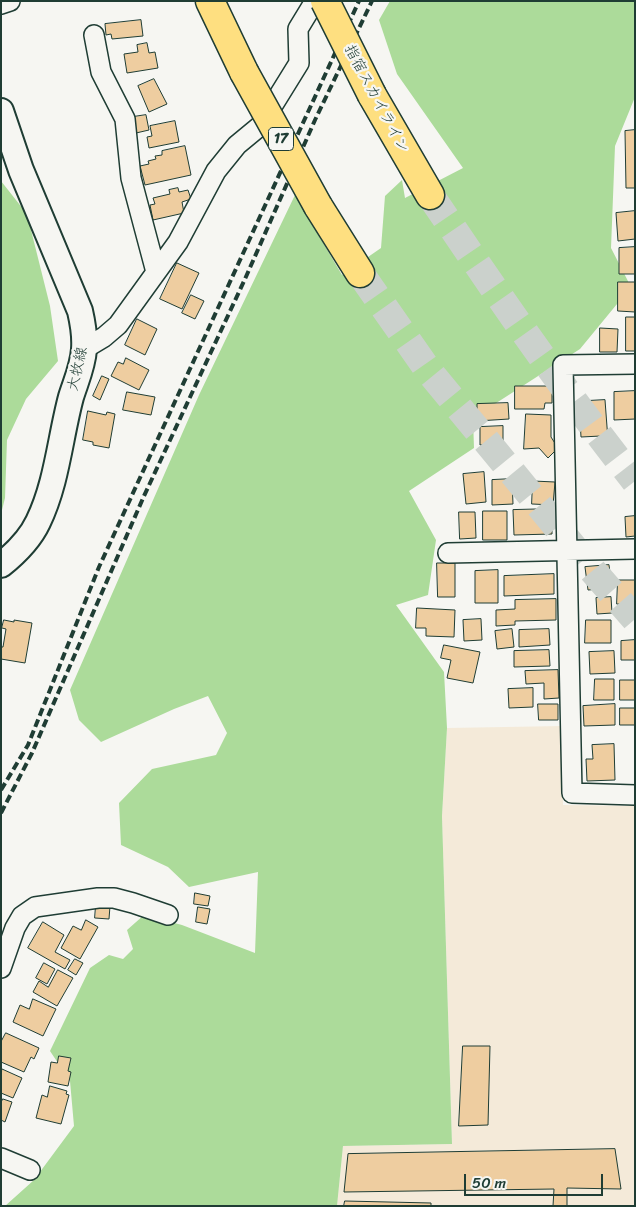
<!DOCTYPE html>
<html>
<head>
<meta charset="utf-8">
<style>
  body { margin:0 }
  #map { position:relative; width:636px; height:1207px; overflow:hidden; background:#f6f6f2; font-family:Sriracha,sans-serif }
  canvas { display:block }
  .frame { position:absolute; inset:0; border:2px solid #1f3d34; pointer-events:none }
  .scale { position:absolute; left:464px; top:1174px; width:139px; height:22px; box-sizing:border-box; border:2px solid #1f3d34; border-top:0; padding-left:6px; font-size:15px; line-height:18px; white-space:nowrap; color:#1f3d34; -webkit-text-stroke:4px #f6f6f2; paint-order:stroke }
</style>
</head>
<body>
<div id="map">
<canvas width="636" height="1207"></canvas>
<div class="frame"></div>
<div class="scale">50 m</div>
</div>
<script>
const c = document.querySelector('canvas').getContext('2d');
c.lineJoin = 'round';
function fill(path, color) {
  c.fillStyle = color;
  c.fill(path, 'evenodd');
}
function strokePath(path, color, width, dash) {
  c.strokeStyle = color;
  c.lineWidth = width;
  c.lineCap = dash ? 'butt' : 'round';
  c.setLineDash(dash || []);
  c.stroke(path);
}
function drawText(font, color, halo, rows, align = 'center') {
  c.font = font + ' Sriracha,"Klee One",sans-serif';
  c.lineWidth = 4.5;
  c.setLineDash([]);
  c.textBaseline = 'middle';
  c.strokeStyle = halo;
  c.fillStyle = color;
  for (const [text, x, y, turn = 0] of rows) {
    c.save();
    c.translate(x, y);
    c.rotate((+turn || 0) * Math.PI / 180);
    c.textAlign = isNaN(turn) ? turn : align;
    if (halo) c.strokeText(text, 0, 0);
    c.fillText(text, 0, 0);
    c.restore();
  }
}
fill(new Path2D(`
  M 563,726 L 563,805 L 635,806 L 635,1206 L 337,1206 L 343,1146 L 452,1144 L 442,816 L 447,728 Z`), '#f4ead9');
fill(new Path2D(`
  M 390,1 L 635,1 L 635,97 L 615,146 L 611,248 L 631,287 L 580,349 L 473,418 L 474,448 L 409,491 L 436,540 L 428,595 L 396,605 L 444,672 L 447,728 L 442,816 L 452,1144 L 343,1146 L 337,1206 L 5,1206 L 34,1180 L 74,1126 L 70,1081 L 50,1051 L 90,968 L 109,955 L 123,959 L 133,949 L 127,930 L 144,915 L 182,925 L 255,953 L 258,872 L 189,887 L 168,867 L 121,845 L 119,803 L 152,769 L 216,755 L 227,733 L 208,696 L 174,709 L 101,742 L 79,720 L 70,690 L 199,395 L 295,195 L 342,275 L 381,248 L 385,196 L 402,180 L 405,198 L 463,168 L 397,74 L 379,20 Z
  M 1,181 L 27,214 L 50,306 L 58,361 L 26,399 L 7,440 L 5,498 L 1,514 Z`), '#acdb9a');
const building = new Path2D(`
  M 141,20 L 143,36 L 112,39 L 111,34 L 106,35 L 105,24 Z
  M 147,43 L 149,53 L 155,52 L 158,68 L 127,73 L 124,54 L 138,52 L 137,45 Z
  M 154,79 L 167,104 L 149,112 L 138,86 Z
  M 146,115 L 149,130 L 136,133 L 133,117 Z
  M 175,121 L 179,142 L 149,148 L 147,137 L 152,136 L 150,126 Z
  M 635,130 L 635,188 L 626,188 L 625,131 Z
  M 185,146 L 191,175 L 145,185 L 140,166 L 149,164 L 148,161 L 156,159 L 155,156 L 162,155 L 162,151 Z
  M 178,188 L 179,192 L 188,190 L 191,199 L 182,202 L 184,213 L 153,220 L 150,205 L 155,204 L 153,198 L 170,194 L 169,190 Z
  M 635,211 L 635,239 L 618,241 L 616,213 Z
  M 635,247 L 635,274 L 619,274 L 619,248 Z
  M 177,263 L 199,273 L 182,309 L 160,299 Z
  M 618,282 L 635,282 L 635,312 L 618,311 Z
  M 191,295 L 204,301 L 195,319 L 182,313 Z
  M 626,317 L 635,317 L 635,351 L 626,351 Z
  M 137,319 L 157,329 L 145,355 L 125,345 Z
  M 600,328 L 618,329 L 617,352 L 600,352 Z
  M 126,358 L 149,370 L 139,390 L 111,376 L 118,362 L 123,364 Z
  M 102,376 L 109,379 L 100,400 L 93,396 Z
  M 515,386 L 552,386 L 552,403 L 545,403 L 544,409 L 515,409 Z
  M 635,391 L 635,419 L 614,420 L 614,392 Z
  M 127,392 L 155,397 L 151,415 L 123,410 Z
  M 605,400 L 608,440 L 601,440 L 601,436 L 581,437 L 580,420 L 588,419 L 587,401 Z
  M 508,403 L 509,419 L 477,421 L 477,404 Z
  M 88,411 L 106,415 L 107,412 L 115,414 L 109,448 L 93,445 L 93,442 L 83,440 Z
  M 526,414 L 551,415 L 551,437 L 558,448 L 548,458 L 539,448 L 524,449 Z
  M 503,426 L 503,444 L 480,445 L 480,427 Z
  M 484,472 L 486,502 L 466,504 L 463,474 Z
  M 512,479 L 513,504 L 492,505 L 492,480 Z
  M 533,481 L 555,482 L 553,505 L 532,504 Z
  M 552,509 L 552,534 L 514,535 L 513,510 Z
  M 483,511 L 507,511 L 507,540 L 483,540 Z
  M 459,512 L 475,512 L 476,538 L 460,539 Z
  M 635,516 L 635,536 L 626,537 L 625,517 Z
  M 437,563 L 455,563 L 455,597 L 438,597 Z
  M 609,565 L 612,588 L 588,590 L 585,567 Z
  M 498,570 L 498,603 L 475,603 L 475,571 Z
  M 554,574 L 554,594 L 504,596 L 504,576 Z
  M 618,580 L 635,580 L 635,605 L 617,604 Z
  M 611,597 L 612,613 L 597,614 L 596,598 Z
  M 556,599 L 556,620 L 515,621 L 515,625 L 496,626 L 496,610 L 515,609 L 515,600 Z
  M 417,608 L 455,610 L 454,637 L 426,636 L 426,628 L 416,628 Z
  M 481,619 L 482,640 L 464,641 L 463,620 Z
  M 4,620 L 14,622 L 14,620 L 32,623 L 25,663 L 1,659 L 1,647 L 3,647 L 6,629 L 2,628 Z
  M 586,620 L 611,620 L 611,643 L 585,643 Z
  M 512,629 L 514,647 L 497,649 L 495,631 Z
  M 549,629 L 550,645 L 519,647 L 519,630 Z
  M 635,640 L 635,660 L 621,660 L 621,641 Z
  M 444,645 L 480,652 L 473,683 L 447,678 L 451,660 L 441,658 Z
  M 549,650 L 550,666 L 514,667 L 514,651 Z
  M 614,651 L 615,673 L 590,674 L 589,652 Z
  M 558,670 L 559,698 L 544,699 L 544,683 L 526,684 L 525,671 Z
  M 595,679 L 614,679 L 614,700 L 594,700 Z
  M 620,680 L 635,680 L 635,700 L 620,700 Z
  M 533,688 L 533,707 L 509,708 L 508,689 Z
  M 538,704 L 558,704 L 558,720 L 539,720 Z
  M 615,704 L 615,725 L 584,726 L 583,706 Z
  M 620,708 L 635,708 L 635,725 L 620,725 Z
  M 614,744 L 615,780 L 587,781 L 586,759 L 593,759 L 592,745 Z
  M 195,893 L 210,896 L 208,906 L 194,904 Z
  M 96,905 L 110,906 L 109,919 L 95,918 Z
  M 198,907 L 210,909 L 207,924 L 196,922 Z
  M 86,920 L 98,927 L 80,959 L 61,948 L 73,926 L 81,930 Z
  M 43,922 L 64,935 L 55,952 L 70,960 L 65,969 L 28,948 Z
  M 75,959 L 83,963 L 76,975 L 68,970 Z
  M 44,963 L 55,969 L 47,984 L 36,978 Z
  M 58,970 L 73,978 L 57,1006 L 33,992 L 39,981 L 48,987 Z
  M 33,999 L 56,1009 L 43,1036 L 13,1022 L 20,1005 L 29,1009 Z
  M 6,1033 L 39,1048 L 34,1059 L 31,1057 L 24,1072 L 1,1062 L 1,1042 Z
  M 463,1046 L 490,1046 L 488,1125 L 459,1126 Z
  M 59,1056 L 71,1058 L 68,1071 L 71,1072 L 68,1086 L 48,1082 L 51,1062 L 57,1063 Z
  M 2,1069 L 22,1078 L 13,1098 L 1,1093 Z
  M 50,1086 L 67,1091 L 66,1094 L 69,1095 L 61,1124 L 36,1118 L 42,1095 L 47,1097 Z
  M 3,1099 L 12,1102 L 5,1122 L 1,1120 L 1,1103 Z
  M 615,1149 L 621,1189 L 567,1188 L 567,1206 L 553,1206 L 554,1189 L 344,1192 L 348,1154 Z
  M 345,1201 L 431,1203 L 431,1206 L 344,1206 Z`);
fill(building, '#eecda0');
strokePath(building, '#1f3d34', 1);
strokePath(new Path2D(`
  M 430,195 C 496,292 562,389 635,481
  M 360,273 L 428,370 L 593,571 L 635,619`), '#cbd1cc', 28, [28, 14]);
const minor = new Path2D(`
  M 1,4 L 10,1
  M 94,35 L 101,72 L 125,119 L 131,178 L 156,272
  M 84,349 L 104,337 L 118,325 L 178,242 L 216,171 L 237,145 L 260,126 L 299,63 L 298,29 L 315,1
  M 635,364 L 563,365 L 572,793 L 635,795
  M 448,553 L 635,549
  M 1,968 L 15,928 L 22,916 L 35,907 L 98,898 L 114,898 L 133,903 L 168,915
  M 1,1158 L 30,1170`);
const tertiary = new Path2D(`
  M 1,111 L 21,170 L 80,311 C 83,324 85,336 84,349 C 83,366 76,381 71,397 C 60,438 57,483 38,522 C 30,539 16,553 1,565`);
const motorway = new Path2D(`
  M 210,1 L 244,72
  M 372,95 L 430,195
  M 318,206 L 360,273`);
strokePath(minor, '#1f3d34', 22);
strokePath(tertiary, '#1f3d34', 28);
strokePath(motorway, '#1f3d34', 31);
strokePath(minor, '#f6f6f2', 19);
strokePath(tertiary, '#f6f6f2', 24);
strokePath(motorway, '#fedf80', 28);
strokePath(new Path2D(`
  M 1,790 L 28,745 L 99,567 L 359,1
  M 1,813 L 32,753 L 144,496 L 245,279 L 315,120 L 372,1`), '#1f3d34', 4, [8, 4]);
const motorwayBridge = new Path2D(`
  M 325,1 L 372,95
  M 244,72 L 318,206`);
strokePath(motorwayBridge, '#1f3d34', 31, []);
strokePath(motorwayBridge, '#fedf80', 28);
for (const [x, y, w] of [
  [281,139,25]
]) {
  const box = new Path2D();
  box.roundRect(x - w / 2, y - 11.5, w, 23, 4);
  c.fillStyle = '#f6f6f2';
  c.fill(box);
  strokePath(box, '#1f3d34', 1);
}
drawText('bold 14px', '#1f3d34', null, [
  ["17",281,139]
]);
drawText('15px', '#1f3d34', '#f6f6f2', [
  ["指宿スカイライン",376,99,62],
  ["大牧線",78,369,-77]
]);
</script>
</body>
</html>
